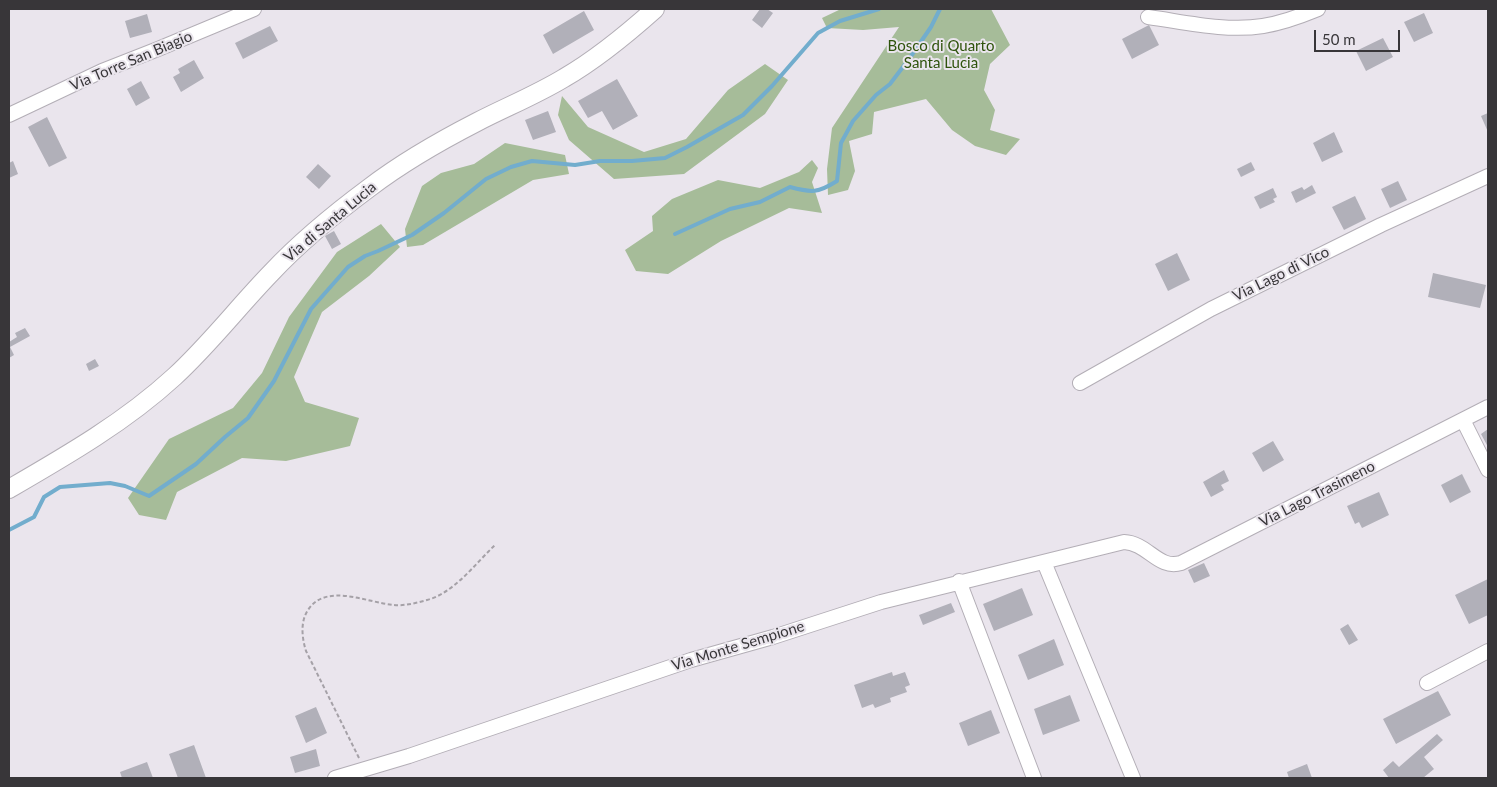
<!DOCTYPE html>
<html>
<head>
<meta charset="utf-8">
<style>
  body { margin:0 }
  #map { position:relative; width:1497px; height:787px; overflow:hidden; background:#eae5ed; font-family:Lato,sans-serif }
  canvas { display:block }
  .frame { position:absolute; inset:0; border:10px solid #383639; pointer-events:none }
  .scale { position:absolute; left:1314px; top:30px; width:86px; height:22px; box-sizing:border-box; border:2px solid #383639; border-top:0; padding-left:6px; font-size:15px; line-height:18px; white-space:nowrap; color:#383639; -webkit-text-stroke:4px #eae5ed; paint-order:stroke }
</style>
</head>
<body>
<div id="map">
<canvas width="1497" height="787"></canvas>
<div class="frame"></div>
<div class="scale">50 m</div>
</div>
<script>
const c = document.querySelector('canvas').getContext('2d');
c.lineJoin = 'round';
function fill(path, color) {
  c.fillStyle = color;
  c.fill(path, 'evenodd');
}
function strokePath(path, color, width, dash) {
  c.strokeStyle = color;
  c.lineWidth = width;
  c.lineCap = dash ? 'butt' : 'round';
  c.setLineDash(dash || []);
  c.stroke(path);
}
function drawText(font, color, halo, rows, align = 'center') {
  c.font = font + ' Lato,sans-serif';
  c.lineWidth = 4;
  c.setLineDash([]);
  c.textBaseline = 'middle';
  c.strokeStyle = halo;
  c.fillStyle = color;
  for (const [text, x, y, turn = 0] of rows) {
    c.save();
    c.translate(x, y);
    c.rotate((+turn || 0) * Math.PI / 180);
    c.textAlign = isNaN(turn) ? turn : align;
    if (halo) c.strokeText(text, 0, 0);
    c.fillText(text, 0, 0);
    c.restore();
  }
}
fill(new Path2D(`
  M 841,9 L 991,9 L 1010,45 L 990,64 L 984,90 L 995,110 L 990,130 L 1020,139 L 1006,155 L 975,146 L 952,130 L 926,99 L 874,112 L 872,134 L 849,141 L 855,171 L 848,190 L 828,195 L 827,169 L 832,128 L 899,27 L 863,30 L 827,28 L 822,18 Z
  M 765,64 L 788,80 L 765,114 L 684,174 L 614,179 L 569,140 L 558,115 L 562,96 L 588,127 L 644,152 L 686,139 L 728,90 Z
  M 505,143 L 565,155 L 569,174 L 533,180 L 423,245 L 407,247 L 405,229 L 422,186 L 441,173 L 474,164 Z
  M 812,160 L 818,168 L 812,182 L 822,213 L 789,208 L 721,241 L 668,274 L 636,271 L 625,250 L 653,231 L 652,216 L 672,199 L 718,180 L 760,188 L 799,172 Z
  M 381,224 L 400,247 L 369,276 L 322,312 L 294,377 L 305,402 L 359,418 L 350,446 L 286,461 L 242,458 L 177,492 L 166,520 L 139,515 L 128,498 L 169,439 L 233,408 L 262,373 L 289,317 L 337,252 Z`), '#a6bc99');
strokePath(new Path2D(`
  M 675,234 L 730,209 L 760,202 L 790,187 C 812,193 818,193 837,181 L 841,143 L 853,121 L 876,95 L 890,84 L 909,59 L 931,27 L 940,9
  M 9,530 L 34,517 L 44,497 L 60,487 L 110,483 L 125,486 L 149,496 L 196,464 L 225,437 L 248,418 L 274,381 L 311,309 L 348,267 L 365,256 L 378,251 L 412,235 L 444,213 L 486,179 L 511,167 L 532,161 L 575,165 L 600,161 L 632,161 L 665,158 L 687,147 L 743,115 L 772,86 L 818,33 L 840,21 L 879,9`), '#72adcd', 4);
fill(new Path2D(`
  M 760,9 L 767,9 L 773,13 L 762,28 L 752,20 Z
  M 584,11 L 594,30 L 553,54 L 543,35 Z
  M 1424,13 L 1433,33 L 1414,42 L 1404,22 Z
  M 147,14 L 152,32 L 130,38 L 125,21 Z
  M 1149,25 L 1159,45 L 1132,59 L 1122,39 Z
  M 270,26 L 278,41 L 243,59 L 235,43 Z
  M 1383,38 L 1393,57 L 1366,71 L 1356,51 Z
  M 194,60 L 204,78 L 181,92 L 173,77 L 180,73 L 178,69 Z
  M 617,79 L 638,116 L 613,130 L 602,111 L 588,118 L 578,101 Z
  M 141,81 L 150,98 L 136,106 L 127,89 Z
  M 548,111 L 556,132 L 533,140 L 525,120 Z
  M 1488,113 L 1488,132 L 1481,116 Z
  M 47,117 L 67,158 L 49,167 L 28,127 Z
  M 1334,132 L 1343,152 L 1322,162 L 1313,143 Z
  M 13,161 L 18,174 L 9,178 L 9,163 Z
  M 1251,162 L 1255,170 L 1241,177 L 1237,169 Z
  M 318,164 L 331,176 L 319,189 L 306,177 Z
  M 1398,181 L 1407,200 L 1390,208 L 1381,189 Z
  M 1312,185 L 1316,193 L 1296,203 L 1291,192 L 1302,187 L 1304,190 Z
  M 1273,188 L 1277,197 L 1273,199 L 1275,202 L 1260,209 L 1254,197 Z
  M 1355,196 L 1366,219 L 1344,230 L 1332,207 Z
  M 334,231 L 341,244 L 332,249 L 325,236 Z
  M 1177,253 L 1190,280 L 1168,291 L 1155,264 Z
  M 1433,273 L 1486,285 L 1480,308 L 1428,297 Z
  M 25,328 L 30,336 L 10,347 L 14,355 L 9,358 L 9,342 L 17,337 L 15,333 Z
  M 95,359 L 99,366 L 89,371 L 86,364 Z
  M 1488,429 L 1488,447 L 1481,434 Z
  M 1273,441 L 1284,460 L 1263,472 L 1252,453 Z
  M 1224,470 L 1229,481 L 1221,485 L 1224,490 L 1211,497 L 1203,482 Z
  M 1462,474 L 1471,492 L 1450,503 L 1441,485 Z
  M 1379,492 L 1389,515 L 1362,528 L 1359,522 L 1355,524 L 1347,506 Z
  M 1204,563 L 1210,576 L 1194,583 L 1188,570 Z
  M 1488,579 L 1488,608 L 1487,609 L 1488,615 L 1469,624 L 1455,595 Z
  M 1022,588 L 1033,615 L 994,631 L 983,604 Z
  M 951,603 L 955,612 L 923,625 L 919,615 Z
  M 1348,624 L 1358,640 L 1349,645 L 1340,629 Z
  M 1054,639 L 1064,665 L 1028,680 L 1018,655 Z
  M 892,672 L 893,676 L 905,672 L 910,685 L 905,687 L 907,692 L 890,698 L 891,702 L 875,708 L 873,704 L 862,708 L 854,685 Z
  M 1438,691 L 1451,715 L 1396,744 L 1383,719 Z
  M 1070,695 L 1080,721 L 1043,735 L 1034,709 Z
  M 316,707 L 327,733 L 306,743 L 295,716 Z
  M 991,710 L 1000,733 L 968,746 L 959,723 Z
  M 1437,734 L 1443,740 L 1424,757 L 1434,769 L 1423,778 L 1389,778 L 1383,770 L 1393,761 L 1399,767 Z
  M 194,745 L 206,778 L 178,778 L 169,754 Z
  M 316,749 L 320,766 L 295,773 L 290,757 Z
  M 147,762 L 153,778 L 122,778 L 120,772 Z
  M 1307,764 L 1312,778 L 1289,778 L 1287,772 Z`), '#b1b0b9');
const minor = new Path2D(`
  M 1148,17 C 1185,22 1226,32 1263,26 C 1282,23 1301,16 1318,9
  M 9,115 L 102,71 L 158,49 L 254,9
  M 1080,383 L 1211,309 L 1381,225 L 1488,176
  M 1463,420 L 1488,470
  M 1044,562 L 1133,778
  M 959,581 L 1034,778
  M 1427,683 L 1488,651
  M 335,778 L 409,756 L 691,660 L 773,637 L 881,602 L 1124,542 C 1148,543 1158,570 1181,563 L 1488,407`);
const tertiary = new Path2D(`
  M 9,489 C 66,456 125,422 174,377 C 209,345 238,307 271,273 C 301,241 334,214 369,188 C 403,162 440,141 477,122 C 506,107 536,95 564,78 C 597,59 627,34 655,9`);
strokePath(minor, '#b3aeb6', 16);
strokePath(tertiary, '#b3aeb6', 20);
strokePath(new Path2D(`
  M 359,758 L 306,651 C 302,638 300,622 308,610 C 326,582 368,603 394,605 C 405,606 416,603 427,600 C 454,593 475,564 495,545`), '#a5a1a7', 2, [4, 2.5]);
strokePath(minor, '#fff', 14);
strokePath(tertiary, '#fff', 18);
drawText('15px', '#2e530b', '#eae5ed', [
  ["Bosco di Quarto",941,46],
  ["Santa Lucia",941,63]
]);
drawText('15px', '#383639', '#eae5ed', [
  ["Via Torre San Biagio",131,61,-23],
  ["Via di Santa Lucia",330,222,-40],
  ["Via Lago di Vico",1281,274,-26],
  ["Via Lago Trasimeno",1317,494,-27],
  ["Via Monte Sempione",738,646,-17]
]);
</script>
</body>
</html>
